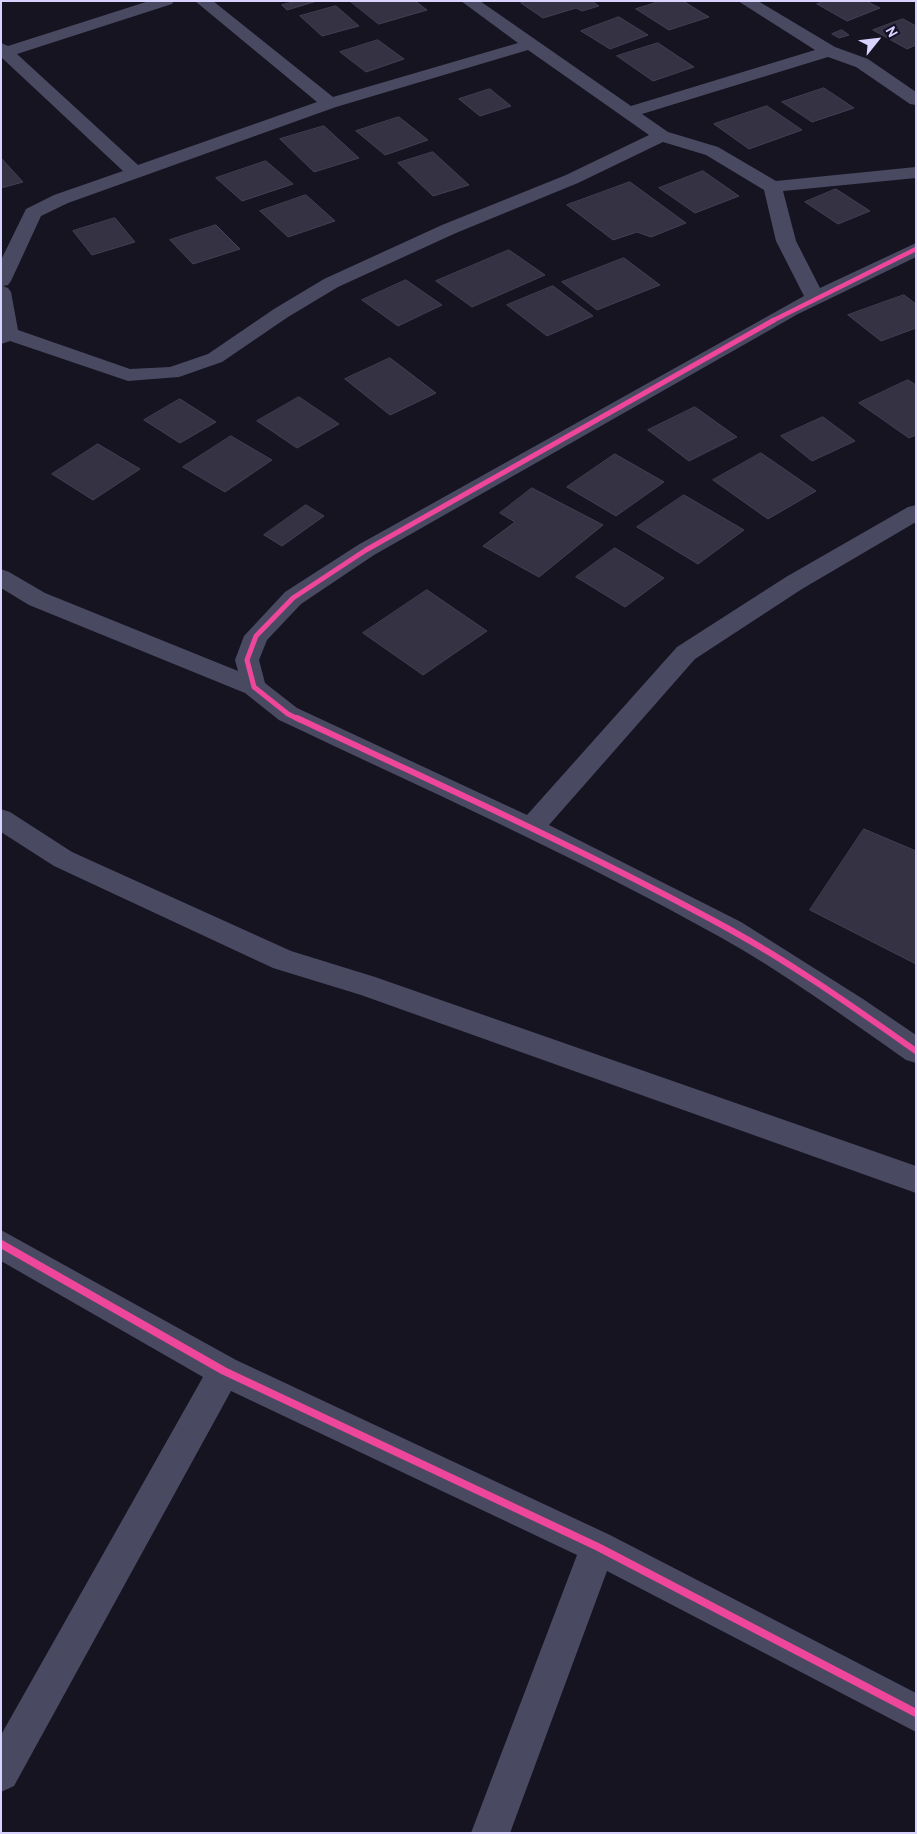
<!DOCTYPE html>
<html>
<head>
<meta charset="utf-8">
<style>
  body { margin:0 }
  #map { position:relative; width:917px; height:1834px; overflow:hidden; background:#161421; font-family:Overpass,sans-serif }
  canvas { display:block }
  .frame { position:absolute; inset:0; border:2px solid #d9d4ff; pointer-events:none }
  .north { position:absolute; left:852px; top:15px; width:50px; height:50px; -webkit-text-stroke:4px #130f26; paint-order:stroke; rotate:61deg; font-size:14px; font-weight:700; line-height:20px; text-align:center; color:#d9d4ff }
  .north::after { content:''; display:block; margin:auto; width:18px; height:22px; background:#d9d4ff; clip-path:polygon(50% 0,100% 100%,50% 72%,0 100%) }
</style>
</head>
<body>
<div id="map">
<canvas width="917" height="1834"></canvas>
<div class="frame"></div>
<div class="north">N</div>
</div>
<script>
const c = document.querySelector('canvas').getContext('2d');
c.lineJoin = 'round';
function fill(path, color) {
  c.fillStyle = color;
  c.fill(path, 'evenodd');
}
function strokePath(path, color, width, dash) {
  c.strokeStyle = color;
  c.lineWidth = width;
  c.lineCap = dash ? 'butt' : 'round';
  c.setLineDash(dash || []);
  c.stroke(path);
}
const building = new Path2D(`
  M 297,1 L 317,1 L 287,10 L 282,5 Z
  M 350,1 L 415,1 L 427,10 L 379,24 Z
  M 527,1 L 592,1 L 599,6 L 582,11 L 576,8 L 543,18 L 521,3 Z
  M 661,1 L 683,1 L 709,17 L 669,30 L 636,9 Z
  M 825,1 L 866,1 L 880,8 L 847,21 L 817,4 Z
  M 336,6 L 359,26 L 322,36 L 300,16 Z
  M 619,17 L 648,35 L 610,49 L 581,31 Z
  M 903,19 L 916,26 L 916,45 L 907,49 L 873,30 Z
  M 842,30 L 849,35 L 839,38 L 832,34 Z
  M 378,40 L 404,59 L 366,72 L 340,52 Z
  M 658,43 L 694,67 L 653,81 L 617,56 Z
  M 824,88 L 854,108 L 812,122 L 782,102 Z
  M 490,89 L 511,106 L 480,116 L 459,99 Z
  M 767,106 L 802,130 L 749,149 L 714,124 Z
  M 399,117 L 428,140 L 385,155 L 356,131 Z
  M 324,126 L 359,158 L 314,172 L 280,139 Z
  M 433,152 L 469,185 L 433,196 L 398,163 Z
  M 1,158 L 23,182 L 1,188 Z
  M 266,161 L 293,184 L 242,201 L 216,178 Z
  M 703,171 L 739,196 L 695,213 L 659,188 Z
  M 630,182 L 686,223 L 651,237 L 637,232 L 613,240 L 567,205 Z
  M 836,189 L 870,211 L 838,224 L 805,202 Z
  M 306,195 L 335,221 L 288,237 L 260,211 Z
  M 115,218 L 135,242 L 92,255 L 73,231 Z
  M 216,225 L 240,249 L 193,264 L 170,240 Z
  M 509,250 L 545,275 L 472,307 L 436,281 Z
  M 624,258 L 660,285 L 597,310 L 562,282 Z
  M 406,280 L 442,305 L 398,326 L 362,300 Z
  M 553,286 L 593,316 L 547,336 L 507,305 Z
  M 904,295 L 916,304 L 916,328 L 881,341 L 848,315 Z
  M 390,358 L 436,393 L 390,415 L 345,379 Z
  M 908,380 L 916,385 L 916,435 L 909,438 L 859,403 Z
  M 299,397 L 339,424 L 297,448 L 257,421 Z
  M 180,399 L 216,422 L 180,443 L 144,420 Z
  M 695,407 L 737,437 L 689,461 L 648,430 Z
  M 823,417 L 855,441 L 812,461 L 781,436 Z
  M 231,436 L 272,460 L 225,492 L 183,467 Z
  M 98,444 L 140,469 L 93,500 L 52,474 Z
  M 761,453 L 816,491 L 768,519 L 713,480 Z
  M 615,454 L 664,482 L 616,516 L 567,487 Z
  M 532,488 L 603,525 L 539,577 L 483,546 L 515,522 L 500,513 Z
  M 684,495 L 744,530 L 698,564 L 637,527 Z
  M 306,505 L 324,516 L 282,546 L 264,535 Z
  M 615,548 L 664,578 L 625,607 L 576,577 Z
  M 427,590 L 487,631 L 423,675 L 363,633 Z
  M 864,829 L 916,851 L 916,964 L 810,910 Z`);
fill(building, '#343243');
strokePath(building, '#433f54', 1);
fill(new Path2D(`
  M 149,1 L 174,1 L 172,4 L 17,54 L 138,165 L 317,102 L 195,1 L 213,1 L 333,97 L 518,43 L 461,1 L 480,1 L 631,106 L 815,50 L 738,1 L 758,1 L 835,47 L 868,59 L 916,92 L 916,105 L 910,104 L 856,67 L 828,57 L 642,114 L 668,132 L 718,147 L 776,181 L 916,167 L 916,178 L 783,191 L 796,241 L 820,288 L 916,243 L 916,257 L 798,314 L 374,555 L 301,604 L 267,640 L 259,660 L 265,683 L 297,708 L 527,815 L 677,647 L 786,577 L 908,507 L 916,505 L 916,522 L 802,589 L 695,659 L 549,825 L 741,922 L 863,999 L 916,1035 L 916,1063 L 906,1060 C 845,1017 784,973 720,937 C 577,857 427,790 279,720 L 245,693 L 29,605 L 1,588 L 1,569 L 9,572 L 45,593 L 238,671 L 235,660 L 244,636 L 285,592 L 358,545 L 804,296 L 776,241 L 764,190 L 706,155 L 663,142 L 578,183 L 456,233 L 338,287 L 288,317 L 222,362 L 179,377 L 128,381 L 10,341 L 1,344 L 1,260 L 26,209 L 54,195 L 123,171 L 1,57 L 1,43 L 8,46 ZM 528,50 L 649,135 L 566,175 L 442,225 L 324,279 L 274,309 L 208,354 L 170,367 L 130,369 L 18,330 L 11,292 L 8,288 L 3,286 L 8,285 L 11,281 L 41,216 L 68,203 L 336,107 Z
  M 1,809 L 10,812 L 72,852 L 291,951 L 375,977 L 916,1166 L 916,1193 L 361,995 L 273,968 L 54,866 L 1,832 Z
  M 1,1230 L 236,1360 L 610,1535 L 916,1693 L 916,1732 L 607,1571 L 510,1833 L 471,1833 L 577,1555 L 231,1391 L 14,1786 L 1,1792 L 1,1735 L 203,1377 L 1,1261 Z`), '#4a4962');
strokePath(new Path2D(`
  M 772,321 L 916,249`), '#ed469a', 4.5);
strokePath(new Path2D(`
  M 300,720 L 288,714 L 254,687 L 247,660 L 256,636 L 293,598 L 366,550 L 774,320`), '#ed469a', 5);
strokePath(new Path2D(`
  M 297,718 C 442,786 589,852 729,929 C 793,964 856,1009 916,1051`), '#ed469a', 6);
strokePath(new Path2D(`
  M 1,1244 L 224,1371 L 598,1547 L 916,1713`), '#ed469a', 8);
</script>
</body>
</html>
